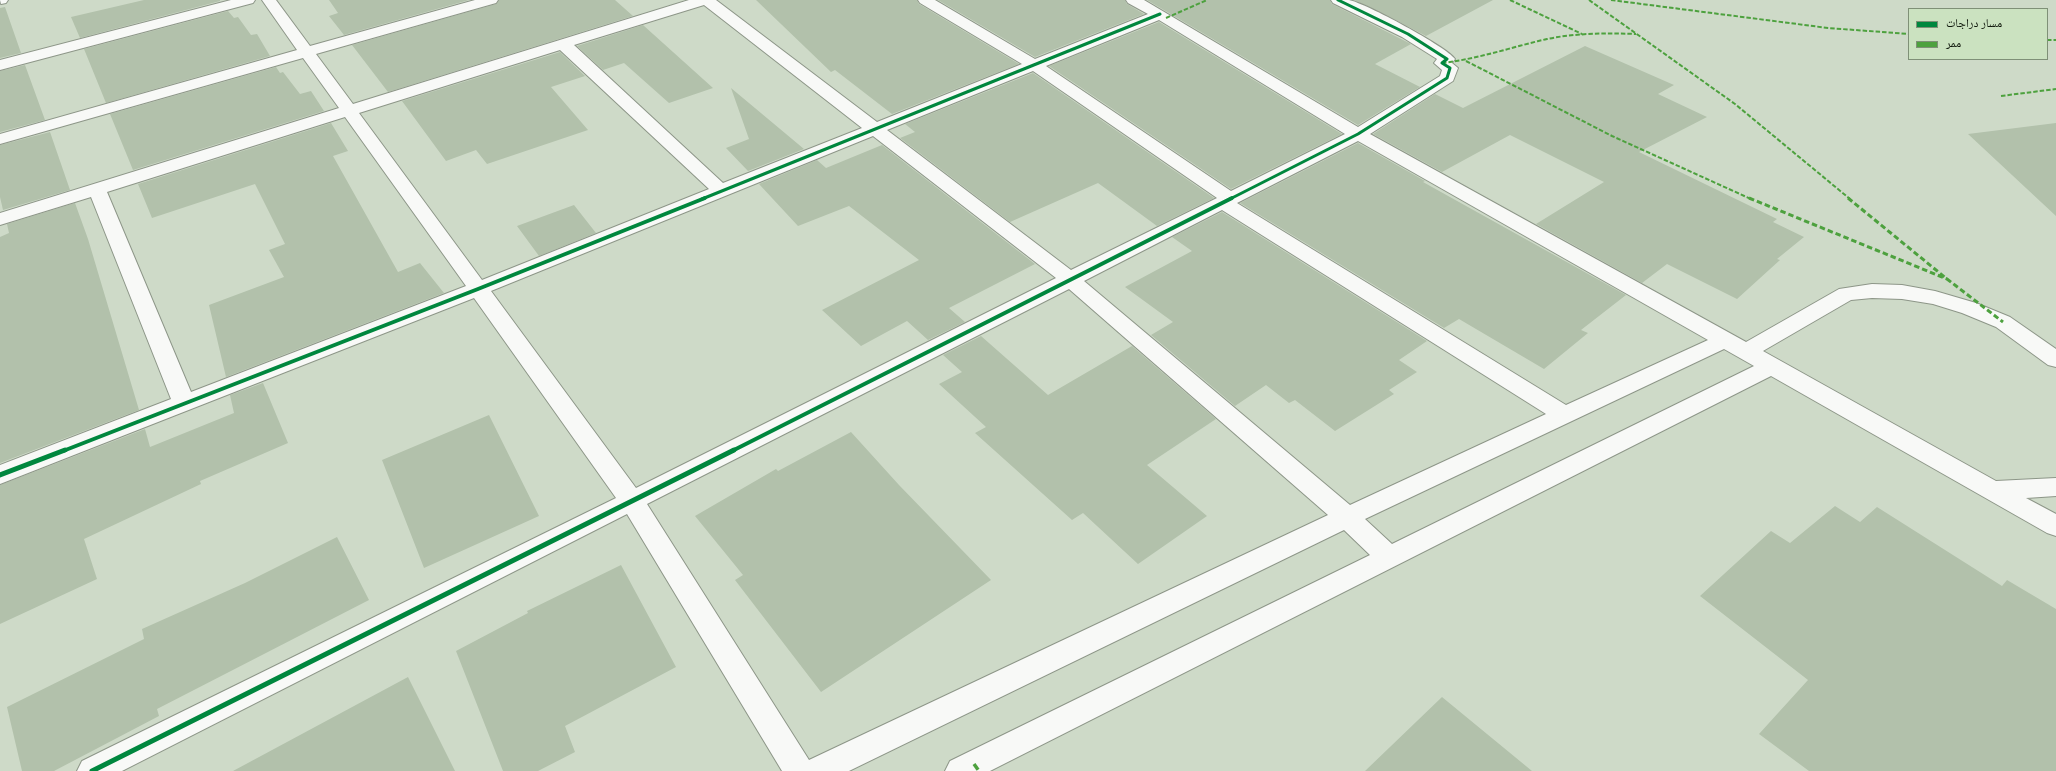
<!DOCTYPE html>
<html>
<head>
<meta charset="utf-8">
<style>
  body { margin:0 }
  #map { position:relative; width:2056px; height:771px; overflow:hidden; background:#cedac8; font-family:"Roboto Condensed","Noto Naskh Arabic",sans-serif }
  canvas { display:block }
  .legend { position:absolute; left:1908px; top:8px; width:140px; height:52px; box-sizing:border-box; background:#cbe2c0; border:1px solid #7f9077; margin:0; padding:5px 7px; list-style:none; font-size:12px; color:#0e160a }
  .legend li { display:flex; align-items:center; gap:8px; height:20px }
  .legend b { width:20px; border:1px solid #7f9077 }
</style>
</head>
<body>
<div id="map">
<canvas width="2056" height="771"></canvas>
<ul class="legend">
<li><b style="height:5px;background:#00873e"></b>مسار دراجات</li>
<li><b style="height:5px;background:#4da13e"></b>ممر</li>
</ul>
</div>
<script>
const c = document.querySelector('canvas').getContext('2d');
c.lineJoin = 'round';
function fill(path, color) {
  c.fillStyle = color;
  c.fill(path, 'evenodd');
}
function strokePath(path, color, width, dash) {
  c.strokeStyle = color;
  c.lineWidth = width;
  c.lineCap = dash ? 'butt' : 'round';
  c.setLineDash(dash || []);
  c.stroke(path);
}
fill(new Path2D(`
  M 144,0 L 220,0 L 220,1 L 80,38 L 71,17 Z
  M 329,0 L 469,0 L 344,35 L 329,16 L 338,13 Z
  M 499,0 L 615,0 L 633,16 L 388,92 L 352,45 L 496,4 Z
  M 756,0 L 917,0 L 919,4 L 1019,64 L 892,114 L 835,70 L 831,72 Z
  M 938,0 L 1125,0 L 1127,4 L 1144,14 L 1035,57 Z
  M 1147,0 L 1330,0 L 1332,4 L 1411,44 L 1375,64 L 1420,87 L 1358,125 Z
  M 1354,0 L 1493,0 L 1426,36 L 1388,16 Z
  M 5,7 L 21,53 L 0,58 L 0,8 Z
  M 228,11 L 234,18 L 238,17 L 251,35 L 257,34 L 270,56 L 106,103 L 84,49 Z
  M 1159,22 L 1342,134 L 1231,189 L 1049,66 Z
  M 643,25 L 713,88 L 669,103 L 624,63 L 603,70 L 577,46 Z
  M 1585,46 L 1674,85 L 1658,94 L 1707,117 L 1639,152 L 1777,219 L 1773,222 L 1804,237 L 1777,259 L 1780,260 L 1737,299 L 1667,264 L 1642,283 L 1536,224 L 1604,182 L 1510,135 L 1442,172 L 1373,134 L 1435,94 L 1463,108 Z
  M 560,52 L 585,76 L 551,87 L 588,130 L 487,164 L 476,150 L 446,161 L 402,101 Z
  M 25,65 L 45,120 L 0,132 L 0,71 Z
  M 276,67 L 280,73 L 283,72 L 300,94 L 311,91 L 324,111 L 133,170 L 110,114 Z
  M 1033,73 L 1214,198 L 1157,226 L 1098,183 L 1010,222 L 900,138 L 915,132 L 905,124 Z
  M 731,88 L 804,149 L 748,171 L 726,148 L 749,139 Z
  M 331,123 L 348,151 L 333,156 L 398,272 L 420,263 L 444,293 L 226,377 L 209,305 L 284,277 L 269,250 L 285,244 L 255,184 L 152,218 L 138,184 Z
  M 2056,123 L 2056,216 L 1968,134 Z
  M 50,132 L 70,190 L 3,210 L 0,197 L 0,145 Z
  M 1358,143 L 1425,181 L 1423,182 L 1626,295 L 1581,330 L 1588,333 L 1544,369 L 1459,319 L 1444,328 L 1240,203 Z
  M 882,145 L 1035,264 L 949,308 L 965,322 L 928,340 L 907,321 L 861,346 L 822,310 L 919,260 L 849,206 L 798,226 L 759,184 L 817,160 L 826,168 Z
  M 75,203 L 88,239 L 139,410 L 0,463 L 0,237 L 9,233 L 7,224 Z
  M 574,205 L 596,233 L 539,256 L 517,226 Z
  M 1222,212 L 1427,341 L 1399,360 L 1417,372 L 1389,390 L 1394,394 L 1335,431 L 1295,400 L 1289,403 L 1266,385 L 1235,406 L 1151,335 L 1173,322 L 1125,287 L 1192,251 L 1172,237 Z
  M 981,336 L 1048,395 L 1132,346 L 1216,419 L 1147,465 L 1207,516 L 1138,564 L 1083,513 L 1072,520 L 975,433 L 986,427 L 939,384 L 962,372 L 943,355 Z
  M 263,383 L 288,443 L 200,481 L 201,484 L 84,539 L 97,579 L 0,624 L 0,485 L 145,429 L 150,447 L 234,413 L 230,395 Z
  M 489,415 L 539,516 L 424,568 L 382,460 Z
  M 851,432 L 899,485 L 991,580 L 821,692 L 735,580 L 743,575 L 695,516 L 776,469 L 778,471 Z
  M 1835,506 L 1860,522 L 1877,507 L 2002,586 L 2007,580 L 2056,609 L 2056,771 L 1809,771 L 1759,734 L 1808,680 L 1700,596 L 1771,531 L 1790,543 Z
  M 337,537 L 369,600 L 157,709 L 159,716 L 54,771 L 22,771 L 7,707 L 144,639 L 142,629 L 245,583 Z
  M 621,565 L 676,667 L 565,726 L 575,752 L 538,771 L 503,771 L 456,651 L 528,613 L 527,611 Z
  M 408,677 L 455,771 L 233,771 Z
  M 1442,697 L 1532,771 L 1365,771 Z`), '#b2c1ab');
const minor = new Path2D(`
  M 0,0 L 8,0 L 6,3 L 1,4 Z
  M 231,0 L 255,0 L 253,3 L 0,70 L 0,60 Z
  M 262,0 L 276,0 L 310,46 L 475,0 L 498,0 L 496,3 L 316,54 L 353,104 L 689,0 L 716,0 L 877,122 L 1022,64 L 920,3 L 918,0 L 935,0 L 1035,59 L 1148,14 L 1128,3 L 1126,0 L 1144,0 L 1358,127 L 1440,76 L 1442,70 L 1434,63 L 1437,59 L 1402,37 L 1333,3 L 1331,0 C 1337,0 1344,0 1349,0 C 1365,3 1447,47 1455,59 L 1452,63 L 1458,68 L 1453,81 L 1370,134 L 1746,342 L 1839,289 L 1872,284 L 1902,285 L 1935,291 L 1976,303 L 2010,317 L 2056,349 L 2056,367 L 2048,365 L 1996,327 L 1962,313 L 1933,304 L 1902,299 L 1872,298 L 1851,300 L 1763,351 L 1996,481 L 2056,478 L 2056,496 L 2026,498 L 2056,514 L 2056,536 L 2047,533 L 1771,376 L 990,771 L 945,771 L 950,761 L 1370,555 L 1344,530 L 849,771 L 782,771 L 627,514 L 122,771 L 77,771 L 82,761 L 616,498 L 474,298 L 0,484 L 0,465 L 171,399 L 91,197 L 0,225 L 0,213 L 339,108 L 303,58 L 0,144 L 0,134 L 297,50 ZM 704,5 L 862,128 L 723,183 L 574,45 ZM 1159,20 L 1345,134 L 1231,191 L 1046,66 ZM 560,50 L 709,189 L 482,280 L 359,113 ZM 1033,71 L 1217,198 L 1071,270 L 887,130 ZM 345,117 L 466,286 L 191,392 L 107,192 ZM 873,136 L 1056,278 L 636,488 L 491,291 ZM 1358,141 L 1708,340 L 1566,405 L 1237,203 ZM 1222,210 L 1546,414 L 1350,505 L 1084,281 ZM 1069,289 L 1328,515 L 809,760 L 647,504 ZM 1724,349 L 1754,366 L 1392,544 L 1365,519 Z`);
strokePath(minor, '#8d9688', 2);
fill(minor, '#f8f9f7');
strokePath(new Path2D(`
  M 1510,0 L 1582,34
  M 1589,0 L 1735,104 L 1850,199
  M 1611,0 L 1828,28 L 1909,34
  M 1166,18 L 1207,0
  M 2047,40 L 2056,40
  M 1466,61 L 1612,136 L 1751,199
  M 1442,63 C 1478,59 1512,47 1547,39 C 1576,33 1606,33 1636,34
  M 2001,96 L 2056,89`), '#4da13e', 2, [4.5, 2]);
strokePath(new Path2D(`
  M 1749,198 L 1947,279
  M 1848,198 L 1947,279 L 2003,322`), '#4da13e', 3, [5.5, 3]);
strokePath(new Path2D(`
  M 974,764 L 979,771`), '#4da13e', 3.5, [7, 3.5]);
strokePath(new Path2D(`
  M 702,199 L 1160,14
  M 1230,199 L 1358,134 L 1447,78 L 1450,68 L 1442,63 L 1447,59 L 1408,34 L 1338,0`), '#00873e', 3);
strokePath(new Path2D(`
  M 63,451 L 478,289 L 705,198
  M 732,451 L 1232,198`), '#00873e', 4);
strokePath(new Path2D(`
  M 0,475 L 65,450
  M 92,771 L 734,450`), '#00873e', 5);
</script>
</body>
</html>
